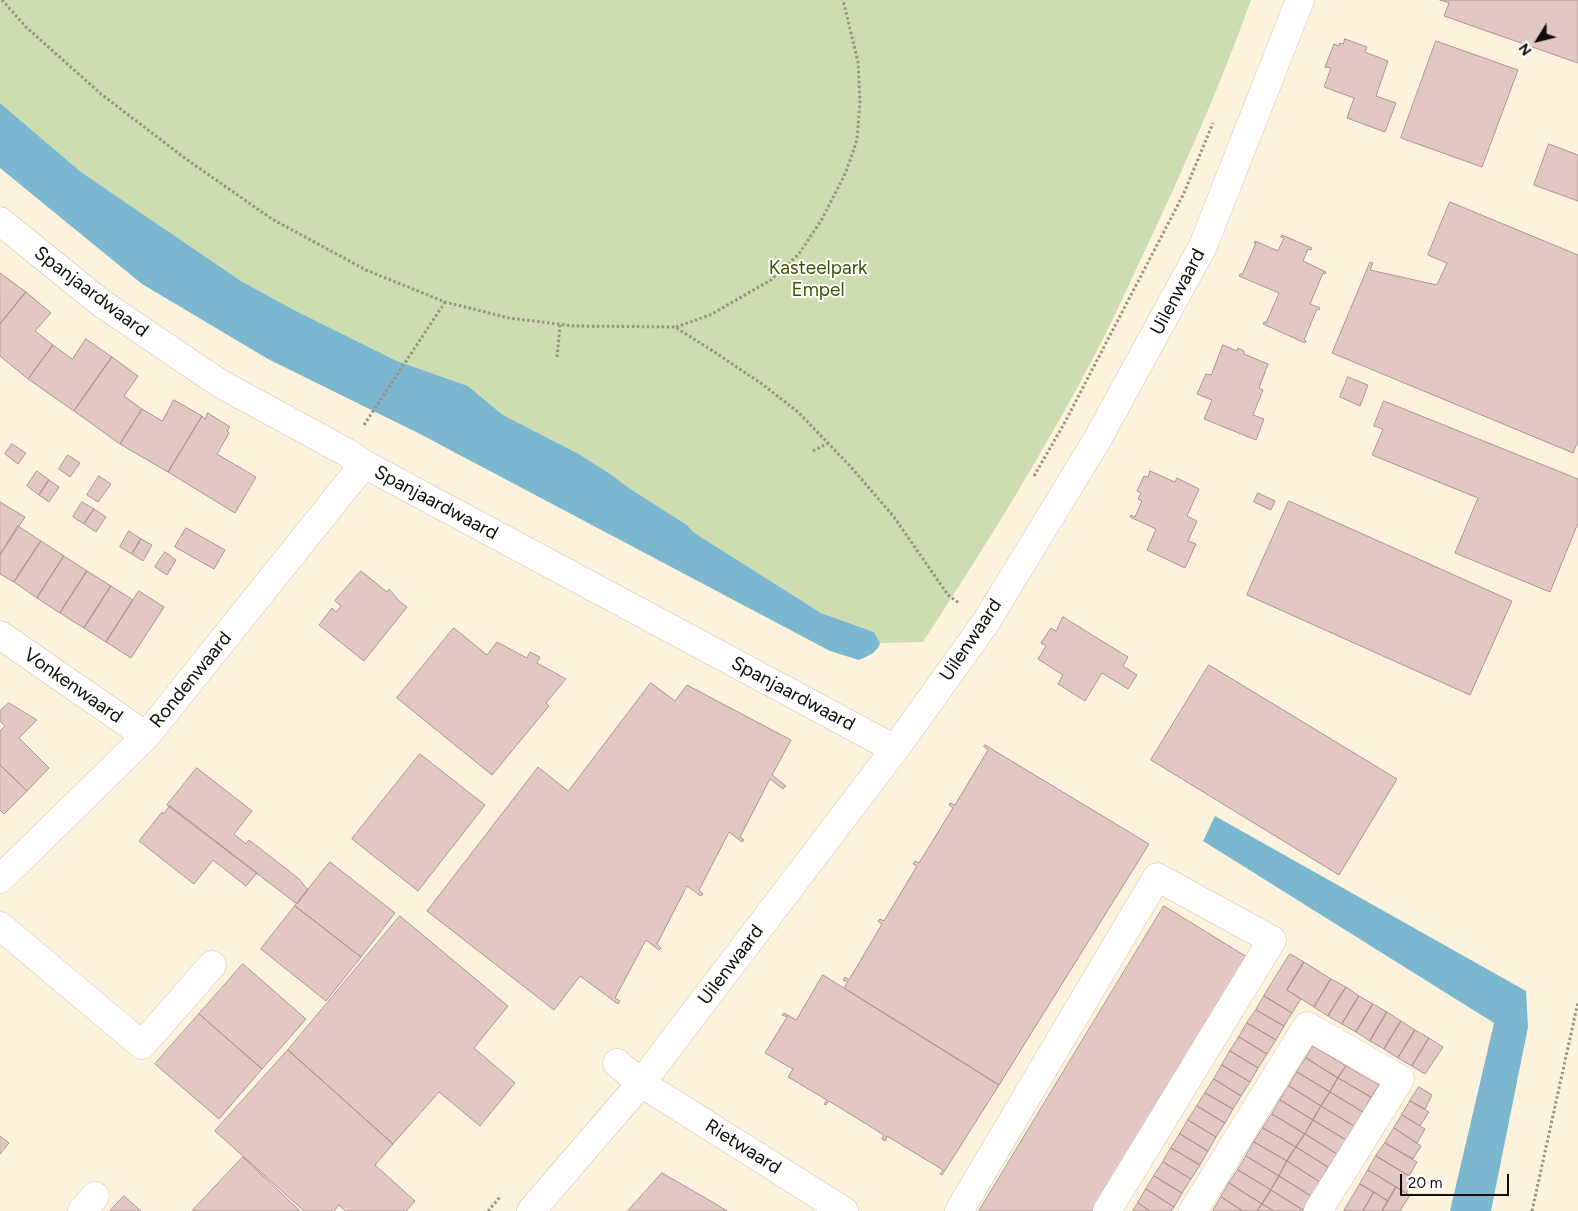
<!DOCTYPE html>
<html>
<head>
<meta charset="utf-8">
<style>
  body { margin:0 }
  #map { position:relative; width:1578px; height:1211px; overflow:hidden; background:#fdf3dd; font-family:Figtree,sans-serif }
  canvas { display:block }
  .north { position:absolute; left:1513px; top:15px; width:50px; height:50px; -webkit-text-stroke:4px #fff; paint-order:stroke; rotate:234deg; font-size:14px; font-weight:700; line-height:20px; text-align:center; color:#100d06 }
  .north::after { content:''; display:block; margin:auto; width:18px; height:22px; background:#100d06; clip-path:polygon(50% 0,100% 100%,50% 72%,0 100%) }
  .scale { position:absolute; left:1400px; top:1174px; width:109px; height:22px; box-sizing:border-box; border:2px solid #100d06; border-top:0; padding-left:6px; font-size:15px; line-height:18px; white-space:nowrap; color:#100d06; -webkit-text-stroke:4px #fff; paint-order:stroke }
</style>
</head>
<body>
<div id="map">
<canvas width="1578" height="1211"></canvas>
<div class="north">N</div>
<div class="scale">20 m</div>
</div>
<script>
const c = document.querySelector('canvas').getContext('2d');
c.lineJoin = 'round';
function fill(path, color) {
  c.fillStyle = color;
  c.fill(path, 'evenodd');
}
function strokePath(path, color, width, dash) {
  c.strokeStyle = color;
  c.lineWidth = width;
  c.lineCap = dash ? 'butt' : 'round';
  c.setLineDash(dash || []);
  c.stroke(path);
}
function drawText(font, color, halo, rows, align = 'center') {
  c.font = font + ' Figtree,sans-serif';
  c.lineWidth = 4;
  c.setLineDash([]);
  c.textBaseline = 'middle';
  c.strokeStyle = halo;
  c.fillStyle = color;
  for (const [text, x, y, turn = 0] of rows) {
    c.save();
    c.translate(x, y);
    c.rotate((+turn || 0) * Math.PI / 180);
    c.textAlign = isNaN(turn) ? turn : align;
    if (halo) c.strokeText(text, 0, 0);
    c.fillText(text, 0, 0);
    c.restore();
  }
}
fill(new Path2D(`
  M 0,0 L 1251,0 C 1219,89 1181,175 1140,261 C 1127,288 1115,316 1101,343 C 1048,446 986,545 923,642 L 880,643 L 874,632 L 821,613 L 693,532 L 687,525 L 629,488 L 609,473 L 577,453 L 503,415 L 468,386 L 397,361 L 294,310 L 241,281 L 81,172 L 0,103 Z`), '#cdddaf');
fill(new Path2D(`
  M 0,103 L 81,172 L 241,281 L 294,310 L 397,361 L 468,386 L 503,415 L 577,453 L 609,473 L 629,488 L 687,525 L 693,532 L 821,613 L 874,632 L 880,643 C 877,653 868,656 859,660 L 830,651 L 420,434 L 268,359 L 142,284 L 0,168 Z
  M 1215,816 L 1526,991 L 1528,1027 L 1491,1211 L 1450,1211 L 1494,1023 L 1203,841 Z`), '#7cb7d0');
const building = new Path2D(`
  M 1440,0 L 1578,0 L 1578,63 L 1444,16 L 1449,3 Z
  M 1345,39 L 1367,47 L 1365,52 L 1388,61 L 1376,96 L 1396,103 L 1385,132 L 1347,118 L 1354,98 L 1324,87 L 1331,68 L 1325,67 L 1334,44 L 1339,46 L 1340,43 L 1343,44 Z
  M 1436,41 L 1518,70 L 1482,167 L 1401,138 Z
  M 1549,144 L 1578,155 L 1578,201 L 1534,185 Z
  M 1450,202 L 1578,255 L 1578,441 L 1573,453 L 1332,353 L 1370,262 L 1373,263 L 1370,270 L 1437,285 L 1447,263 L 1428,255 Z
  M 1282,235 L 1312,248 L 1311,250 L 1308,249 L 1303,261 L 1326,272 L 1325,274 L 1323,273 L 1310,304 L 1320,308 L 1319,310 L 1317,309 L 1304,340 L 1306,341 L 1305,343 L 1263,324 L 1264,322 L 1266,323 L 1279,293 L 1239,276 L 1240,274 L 1242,275 L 1256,243 L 1254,243 L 1255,241 L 1278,251 L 1284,238 L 1281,237 Z
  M 0,273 L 26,292 L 0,324 Z
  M 26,292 L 51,313 L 35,331 L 53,345 L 28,379 L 0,356 L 0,324 Z
  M 86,339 L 112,357 L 74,411 L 28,379 L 53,345 L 72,359 Z
  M 1223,345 L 1237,351 L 1238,348 L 1244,351 L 1244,354 L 1268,364 L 1259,388 L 1263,390 L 1253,415 L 1264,419 L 1256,440 L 1204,419 L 1212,400 L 1197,394 L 1206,374 L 1211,375 Z
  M 112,357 L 138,376 L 124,396 L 142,409 L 120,444 L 74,411 Z
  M 1348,377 L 1368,385 L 1360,406 L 1340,397 Z
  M 174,400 L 202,416 L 168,472 L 120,444 L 142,409 L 162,421 Z
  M 1384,401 L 1578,479 L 1578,523 L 1550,592 L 1455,553 L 1478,498 L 1372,455 L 1383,429 L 1374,426 Z
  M 208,413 L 230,427 L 227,431 L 229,433 L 217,454 L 256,477 L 235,513 L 168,472 L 202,416 L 205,419 Z
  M 12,444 L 26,453 L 18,464 L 5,454 Z
  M 68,455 L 80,463 L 70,477 L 59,469 Z
  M 37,471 L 49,480 L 39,495 L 27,486 Z
  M 1150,471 L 1175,482 L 1177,478 L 1199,489 L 1187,516 L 1197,521 L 1188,541 L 1196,544 L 1185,568 L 1147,550 L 1156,529 L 1130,517 L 1131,515 L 1135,517 L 1142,501 L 1138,499 L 1141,493 L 1137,491 L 1144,476 L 1148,477 Z
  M 99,476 L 111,484 L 98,502 L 87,495 Z
  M 49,480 L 59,487 L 49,502 L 39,495 Z
  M 1258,493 L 1275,501 L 1271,510 L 1254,502 Z
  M 1289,501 L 1512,601 L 1470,695 L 1247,595 Z
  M 0,502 L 25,517 L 0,555 Z
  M 82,502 L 94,509 L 84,524 L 73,517 Z
  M 94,509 L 106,517 L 96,532 L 84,524 Z
  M 18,526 L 41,541 L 14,582 L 0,574 L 0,555 Z
  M 186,528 L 225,550 L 214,569 L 175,547 Z
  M 129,531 L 141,539 L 132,554 L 120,547 Z
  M 141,539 L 152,545 L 143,561 L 132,554 Z
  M 41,541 L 64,556 L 37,598 L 14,582 Z
  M 165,552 L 176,560 L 167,575 L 155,567 Z
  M 64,556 L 87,571 L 60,613 L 37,598 Z
  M 87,571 L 111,586 L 84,628 L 60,613 Z
  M 361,571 L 387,592 L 389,589 L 399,601 L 407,607 L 364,661 L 319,625 L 332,608 L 336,612 L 341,606 L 335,601 Z
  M 111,586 L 133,600 L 106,642 L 84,628 Z
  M 139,591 L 164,607 L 131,658 L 106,642 Z
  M 1063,617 L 1128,657 L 1123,666 L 1137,675 L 1128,689 L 1102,673 L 1085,701 L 1058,684 L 1063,675 L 1038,659 L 1046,646 L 1041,643 L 1051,628 L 1056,631 Z
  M 454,628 L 487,655 L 497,642 L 527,658 L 530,652 L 540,657 L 537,663 L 566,679 L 546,703 L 549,706 L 492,775 L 397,698 Z
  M 1209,665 L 1397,779 L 1339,875 L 1151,760 Z
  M 651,683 L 675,701 L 687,685 L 791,740 L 772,775 L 786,786 L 783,789 L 770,779 L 740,837 L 744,840 L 742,842 L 729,832 L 699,890 L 703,894 L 701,896 L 687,886 L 657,944 L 661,948 L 659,950 L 646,940 L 615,998 L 620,1001 L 618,1004 L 580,976 L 554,1010 L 427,911 L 538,767 L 568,791 Z
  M 9,703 L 37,720 L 19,738 L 49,768 L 27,791 L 0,765 L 0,731 L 5,726 L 0,721 L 0,711 Z
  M 985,745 L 1149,844 L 999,1085 L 844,988 L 848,982 L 843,980 L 845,977 L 849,980 L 882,924 L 878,921 L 880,919 L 884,921 L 917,866 L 913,864 L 915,861 L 919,863 L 953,808 L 949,805 L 950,803 L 955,805 L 988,750 L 984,747 Z
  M 420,754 L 485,805 L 418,891 L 352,839 Z
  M 0,765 L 27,791 L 4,814 L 0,810 Z
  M 197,768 L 252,811 L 234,834 L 246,844 L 249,840 L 298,878 L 308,890 L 297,904 L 167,805 Z
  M 170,806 L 257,873 L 246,886 L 213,860 L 194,884 L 139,841 L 162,812 L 163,814 Z
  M 330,862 L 395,913 L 361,957 L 295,906 Z
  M 295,906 L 361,957 L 326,1001 L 261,949 Z
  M 1164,906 L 1247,957 L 1093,1211 L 979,1211 Z
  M 400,916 L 508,1006 L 474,1048 L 515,1083 L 480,1126 L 439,1092 L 393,1144 L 288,1050 Z
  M 1290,954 L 1304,962 L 1287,990 L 1301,999 L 1292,1013 L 1264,996 Z
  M 1304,962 L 1331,979 L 1314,1007 L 1287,990 Z
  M 243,964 L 306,1019 L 262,1069 L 199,1014 Z
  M 823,975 L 999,1085 L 942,1175 L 940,1174 L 943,1170 L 887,1136 L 885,1141 L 882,1139 L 884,1135 L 829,1101 L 826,1105 L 824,1104 L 827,1100 L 788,1077 L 793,1069 L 765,1053 L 787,1017 L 782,1015 L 784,1013 L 796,1020 Z
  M 1331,979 L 1346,987 L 1328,1016 L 1314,1007 Z
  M 1346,987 L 1359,996 L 1342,1024 L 1328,1016 Z
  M 1264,996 L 1292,1013 L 1284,1026 L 1256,1010 Z
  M 1359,996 L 1373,1004 L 1356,1032 L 1342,1024 Z
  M 1373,1004 L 1387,1012 L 1370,1041 L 1356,1032 Z
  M 1256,1010 L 1284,1026 L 1276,1040 L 1247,1023 Z
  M 1387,1012 L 1401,1021 L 1384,1049 L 1370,1041 Z
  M 199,1014 L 262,1069 L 219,1119 L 155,1064 Z
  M 1401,1021 L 1415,1030 L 1398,1058 L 1384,1049 Z
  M 1247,1023 L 1276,1040 L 1267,1054 L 1239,1037 Z
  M 1415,1030 L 1429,1038 L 1412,1066 L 1398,1058 Z
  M 1239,1037 L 1267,1054 L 1258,1068 L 1230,1051 Z
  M 1429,1038 L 1443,1047 L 1425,1074 L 1412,1066 Z
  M 1313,1046 L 1346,1066 L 1338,1078 L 1306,1058 Z
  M 288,1050 L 393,1144 L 375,1165 L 415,1201 L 406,1211 L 345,1211 L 339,1205 L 334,1211 L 304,1211 L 215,1131 Z
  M 1230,1051 L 1258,1068 L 1250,1082 L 1222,1065 Z
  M 1306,1058 L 1338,1078 L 1330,1092 L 1297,1072 Z
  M 1222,1065 L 1250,1082 L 1241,1096 L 1214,1079 Z
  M 1346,1066 L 1379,1085 L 1371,1097 L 1338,1078 Z
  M 1297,1072 L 1330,1092 L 1321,1106 L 1289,1086 Z
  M 1338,1078 L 1371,1097 L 1363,1112 L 1330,1092 Z
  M 1214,1079 L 1241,1096 L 1233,1109 L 1205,1093 Z
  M 1289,1086 L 1321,1106 L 1313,1120 L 1280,1100 Z
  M 1419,1087 L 1432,1095 L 1425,1109 L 1410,1101 Z
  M 1330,1092 L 1363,1112 L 1354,1126 L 1321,1106 Z
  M 1205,1093 L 1233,1109 L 1225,1123 L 1197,1106 Z
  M 1280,1100 L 1313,1120 L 1305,1134 L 1272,1114 Z
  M 1410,1101 L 1429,1112 L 1420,1126 L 1402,1115 Z
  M 1197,1106 L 1225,1123 L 1216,1137 L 1188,1120 Z
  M 1321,1106 L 1354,1126 L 1346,1140 L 1313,1120 Z
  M 1272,1114 L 1305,1134 L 1296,1147 L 1263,1128 Z
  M 1402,1115 L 1425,1129 L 1417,1143 L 1394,1128 Z
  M 1188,1120 L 1216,1137 L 1208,1151 L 1180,1134 Z
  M 1313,1120 L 1346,1140 L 1337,1154 L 1305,1134 Z
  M 1263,1128 L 1296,1147 L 1287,1161 L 1254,1142 Z
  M 1394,1128 L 1421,1146 L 1413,1159 L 1385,1143 Z
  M 1180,1134 L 1208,1151 L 1200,1165 L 1171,1148 Z
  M 1305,1134 L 1337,1154 L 1328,1167 L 1296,1147 Z
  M 0,1136 L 9,1143 L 0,1154 Z
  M 1254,1142 L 1287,1161 L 1279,1176 L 1246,1156 Z
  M 1385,1143 L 1417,1162 L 1409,1176 L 1376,1156 Z
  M 1296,1147 L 1328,1167 L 1320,1182 L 1287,1161 Z
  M 1171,1148 L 1200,1165 L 1191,1179 L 1163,1162 Z
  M 1246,1156 L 1279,1176 L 1271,1190 L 1238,1170 Z
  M 1376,1156 L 1414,1179 L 1406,1193 L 1368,1170 Z
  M 243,1157 L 300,1211 L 192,1211 Z
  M 1287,1161 L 1320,1182 L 1311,1196 L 1279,1176 Z
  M 1163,1162 L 1191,1179 L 1182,1193 L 1154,1176 Z
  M 1238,1170 L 1271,1190 L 1262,1204 L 1229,1183 Z
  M 1368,1170 L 1396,1187 L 1388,1201 L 1360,1184 Z
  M 662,1173 L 709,1200 L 727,1211 L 628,1211 Z
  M 1154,1176 L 1182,1193 L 1174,1207 L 1146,1189 Z
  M 1279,1176 L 1311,1196 L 1303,1210 L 1271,1190 Z
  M 1229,1183 L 1262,1204 L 1257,1211 L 1243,1211 L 1221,1197 Z
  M 1360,1184 L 1374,1192 L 1363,1211 L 1344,1211 Z
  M 1396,1187 L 1410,1195 L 1400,1211 L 1382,1211 Z
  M 1146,1189 L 1174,1207 L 1171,1211 L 1150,1211 L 1138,1203 Z
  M 1271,1190 L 1303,1210 L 1302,1211 L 1274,1211 L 1262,1204 Z
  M 1374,1192 L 1388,1201 L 1382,1211 L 1363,1211 Z
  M 124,1196 L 141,1211 L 110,1211 Z
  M 1221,1197 L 1243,1211 L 1213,1211 Z
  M 1138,1203 L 1150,1211 L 1133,1211 Z
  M 1262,1204 L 1274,1211 L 1257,1211 Z`);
fill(building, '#e2c7c4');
strokePath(building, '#ad9491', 1);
const minor = new Path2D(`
  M 0,221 L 101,303 L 221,384 L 346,452 L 364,464 L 895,749
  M 0,635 L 146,736
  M 0,879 L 146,736 L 364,464
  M 0,926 L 142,1045 L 212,965
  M 617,1063 L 641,1083 L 844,1211
  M 82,1211 L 95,1196
  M 531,1211 L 641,1083 L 895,749 L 986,622 L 1097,440 L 1203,246 L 1300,0
  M 959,1211 L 1157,877 L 1272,940 L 1107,1211
  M 1193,1211 L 1307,1026 L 1400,1079 L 1318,1211`);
strokePath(minor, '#cdc3ae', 29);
strokePath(new Path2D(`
  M 2,0 L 26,27 L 101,94 L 186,159 L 272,219 L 366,270 L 445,302 L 509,318 L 574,326 L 675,327 L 713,351 L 762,384 L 798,412 L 851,467 L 894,517 L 948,595 L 959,603
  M 676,327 L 710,315 L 771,280 L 799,254 L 822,219 L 846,172 L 857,140 L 860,101 L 858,62 L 843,0
  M 557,357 L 560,325
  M 364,425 L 445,302
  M 813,451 L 828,443
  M 1034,476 L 1065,422 L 1184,193 L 1213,123
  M 488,1211 L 500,1197
  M 1532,1211 L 1578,1002`), '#9a9283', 3, [2.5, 2.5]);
strokePath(minor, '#fff', 28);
drawText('19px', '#405302', '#fff', [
  ["Kasteelpark",818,268],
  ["Empel",818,290]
]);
drawText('19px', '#100d06', '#fff', [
  ["Spanjaardwaard",91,292,37],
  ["Uilenwaard",1178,292,-62],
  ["Spanjaardwaard",436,503,28],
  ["Uilenwaard",971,640,-56],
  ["Rondenwaard",191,680,-51],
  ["Vonkenwaard",73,686,35],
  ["Spanjaardwaard",793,694,28],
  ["Uilenwaard",731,965,-53],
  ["Rietwaard",743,1147,32]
]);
</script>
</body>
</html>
